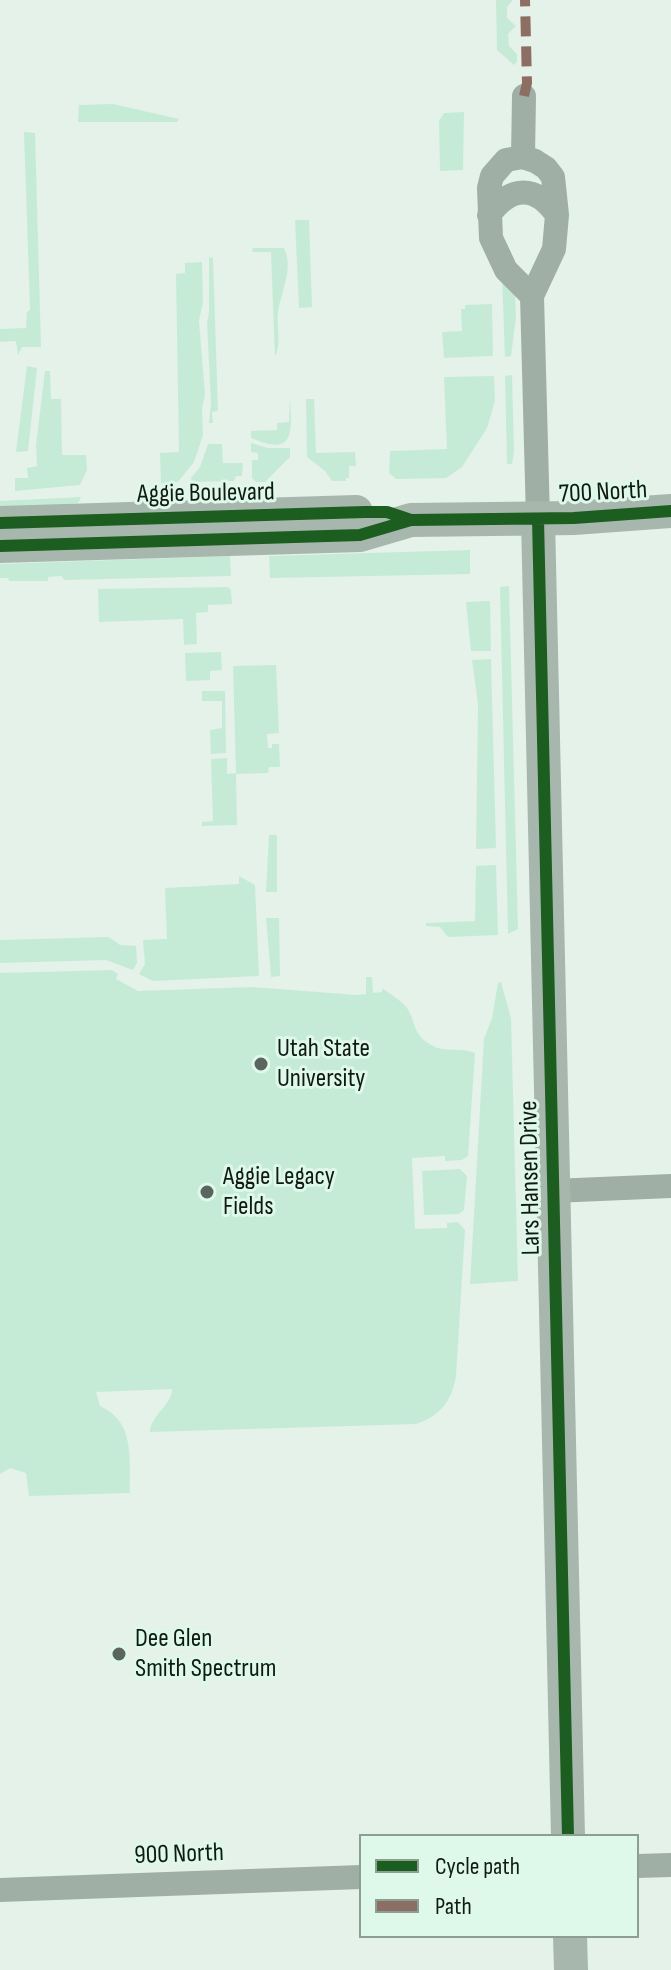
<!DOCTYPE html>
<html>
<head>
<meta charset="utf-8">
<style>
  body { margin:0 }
  #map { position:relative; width:671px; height:1970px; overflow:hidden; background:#e4f2ea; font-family:"Sofia Sans Condensed",sans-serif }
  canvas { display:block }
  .legend { position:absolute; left:359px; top:1834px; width:280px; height:104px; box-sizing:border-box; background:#def8e9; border:2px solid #8c9f94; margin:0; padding:10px 14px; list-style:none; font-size:24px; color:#101914 }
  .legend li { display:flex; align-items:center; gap:16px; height:40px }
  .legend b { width:40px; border:2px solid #8c9f94 }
</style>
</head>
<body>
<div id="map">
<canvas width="671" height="1970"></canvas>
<ul class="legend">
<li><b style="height:10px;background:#1b5e20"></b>Cycle path</li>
<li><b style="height:10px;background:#8d6e63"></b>Path</li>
</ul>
</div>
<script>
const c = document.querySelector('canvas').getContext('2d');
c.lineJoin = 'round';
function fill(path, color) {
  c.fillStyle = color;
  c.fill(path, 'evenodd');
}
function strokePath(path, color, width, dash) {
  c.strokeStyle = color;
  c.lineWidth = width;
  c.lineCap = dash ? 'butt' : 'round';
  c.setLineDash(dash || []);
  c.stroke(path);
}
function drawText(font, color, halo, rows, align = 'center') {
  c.font = font + ' "Sofia Sans Condensed",sans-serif';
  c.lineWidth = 6;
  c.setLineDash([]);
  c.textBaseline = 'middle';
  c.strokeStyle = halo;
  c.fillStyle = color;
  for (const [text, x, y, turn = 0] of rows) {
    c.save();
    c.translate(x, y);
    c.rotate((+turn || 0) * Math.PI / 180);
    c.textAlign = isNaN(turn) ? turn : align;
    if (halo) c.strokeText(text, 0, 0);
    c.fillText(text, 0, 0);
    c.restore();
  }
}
fill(new Path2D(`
  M 496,0 L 513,0 L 507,7 L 507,18 L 516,26 L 508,34 L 509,46 L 517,54 L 517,62 L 514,65 L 497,50 Z
  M 113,104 L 179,119 L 177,122 L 78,122 L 79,105 Z
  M 464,112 L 463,170 L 440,171 L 439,121 L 444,113 Z
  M 24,132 L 35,133 L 41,347 L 22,347 L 18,355 L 16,341 L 0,342 L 0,329 L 26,328 L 27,312 L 30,310 Z
  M 295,220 L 309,220 L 312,307 L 299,308 Z
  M 253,248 L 284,248 C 294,268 281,292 278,312 C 276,327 282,343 275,357 L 271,252 L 252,252 Z
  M 209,257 L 213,258 L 218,411 L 212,412 L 213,423 L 209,423 L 211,404 L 207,323 L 209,312 Z
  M 202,262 L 203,302 L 199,321 L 205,395 L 202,408 L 203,435 L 194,462 L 178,482 L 161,483 L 160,453 L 179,452 L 176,274 L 185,273 L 185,263 Z
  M 502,277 L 515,296 L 516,317 L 511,356 L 505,357 Z
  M 492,304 L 493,356 L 444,358 L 442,332 L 462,331 L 461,309 L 465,309 L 465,305 Z
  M 27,366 L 37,368 L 28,451 L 16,452 Z
  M 45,371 L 50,371 L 51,399 L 61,399 L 62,455 L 86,455 L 87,470 L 80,485 L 15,491 L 15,478 L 28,478 L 27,468 L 37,466 L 36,445 Z
  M 512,375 L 514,452 L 512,464 L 507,464 L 505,376 Z
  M 494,376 L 495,401 L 487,428 L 462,467 L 446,478 L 396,479 L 389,473 L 390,451 L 447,449 L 444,377 Z
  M 290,399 C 292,433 295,457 251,438 L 251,431 L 277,430 L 277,423 L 289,422 Z
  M 306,399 L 314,399 L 316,453 L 355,452 L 356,466 L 349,466 L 349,478 L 346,478 L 346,481 L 332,481 L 325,471 L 307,457 Z
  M 251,443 L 268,448 L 290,448 L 290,457 L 265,482 L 256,482 L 252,478 L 252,460 L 258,460 L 258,453 L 251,452 Z
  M 208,444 L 222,444 L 223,463 L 243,463 L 242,476 L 236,476 L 234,481 L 192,482 L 191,478 L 200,467 Z
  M 81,497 L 78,503 L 0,511 L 0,501 Z
  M 470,550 L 470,574 L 270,578 L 269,556 Z
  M 230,556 L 231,576 L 64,580 L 62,576 L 48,577 L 48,581 L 9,581 L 8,578 L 0,578 L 0,564 Z
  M 509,586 L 518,929 L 508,934 L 500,587 Z
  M 228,587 L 231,590 L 232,604 L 208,605 L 208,612 L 196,613 L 197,644 L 184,645 L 183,619 L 99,622 L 98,589 Z
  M 490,601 L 491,651 L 471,651 L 466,602 Z
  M 221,652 L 222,670 L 210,671 L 210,680 L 186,681 L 185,653 Z
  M 491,659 L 496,848 L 476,849 L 478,704 L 472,660 Z
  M 276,665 L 279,733 L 267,734 L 268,748 L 272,748 L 272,744 L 279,744 L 280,767 L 269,767 L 268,773 L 236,774 L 237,825 L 202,826 L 202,822 L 213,821 L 211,759 L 227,758 L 227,774 L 236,773 L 233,666 Z
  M 202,691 L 225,691 L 226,753 L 211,754 L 210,730 L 222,728 L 222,701 L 202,701 Z
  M 269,835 L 277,835 L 277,892 L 266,892 Z
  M 496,865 L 498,935 L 448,937 L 440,927 L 426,926 L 426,923 L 475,921 L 476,866 Z
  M 239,876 L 255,885 L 259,976 L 153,981 L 139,974 L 145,964 L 143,940 L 167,939 L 165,888 L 239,884 Z
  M 266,918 L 279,918 L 280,976 L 271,977 Z
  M 109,937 L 120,945 L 136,946 L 137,963 L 133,970 L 106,960 L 0,963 L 0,940 Z
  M 112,970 L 118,974 L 116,979 L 138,991 L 252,987 L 357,995 L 366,994 L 366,977 L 372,977 L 373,993 L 382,992 L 382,988 C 390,994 402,1001 407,1008 C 417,1023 411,1033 431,1045 C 445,1053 460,1047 475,1053 L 468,1156 L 462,1160 L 445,1161 L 445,1156 L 412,1158 L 415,1229 L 447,1228 L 447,1223 L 458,1222 L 465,1230 L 456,1376 C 452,1401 440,1416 416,1424 L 150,1432 C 151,1414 171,1407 172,1389 L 96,1392 L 100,1406 C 136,1422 129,1460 130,1493 L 29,1496 L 26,1473 L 10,1468 L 0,1474 L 0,973 Z
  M 501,982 L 511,1018 L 518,1281 L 470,1284 L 484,1039 L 492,1018 L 498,983 Z
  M 460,1169 L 467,1176 L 464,1210 L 459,1214 L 424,1215 L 422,1171 Z`), '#c5ebd6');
strokePath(new Path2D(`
  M 523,157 L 524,96
  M 489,215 C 511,185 536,185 557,215
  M 532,296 L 506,270 L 491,238 L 489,188 L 492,176 L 506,160 L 523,157 L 535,161 L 546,168 L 553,177 L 557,215 L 554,249 L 532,296 L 538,519
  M 553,1191 L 671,1186
  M 637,1866 L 671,1865
  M 0,1890 L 361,1877`), '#9fafa6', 24);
strokePath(new Path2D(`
  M 538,519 L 568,1836
  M 0,523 L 356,512
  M 0,546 L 360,535 L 411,520 L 574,518 L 671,511
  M 570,1936 L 571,1970`), '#a8b7ae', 34);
strokePath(new Path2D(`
  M 524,96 L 527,83 L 525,0`), '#8d6e63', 10, [20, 10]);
strokePath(new Path2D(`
  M 538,519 L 568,1836
  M 0,523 L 365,512 L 387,512 L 411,520
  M 0,546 L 360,535 L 411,520 L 574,518 L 671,511`), '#1b5e20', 12);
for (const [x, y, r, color] of [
  [261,1064,8,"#5a655f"],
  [207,1192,8,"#5a655f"],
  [119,1654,8,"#5a655f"]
]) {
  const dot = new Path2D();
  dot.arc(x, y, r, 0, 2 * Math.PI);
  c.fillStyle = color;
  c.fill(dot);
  strokePath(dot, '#def8e9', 3);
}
drawText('26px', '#101914', '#def8e9', [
  ["700 North",603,493,-3],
  ["Aggie Boulevard",206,494,-1],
  ["Lars Hansen Drive",531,1178,-91],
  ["900 North",179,1855,-2]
]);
drawText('26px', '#101914', '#def8e9', [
  ["Utah State",277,1049],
  ["University",277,1079],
  ["Aggie Legacy",223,1177],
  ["Fields",223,1207],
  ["Dee Glen",135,1639],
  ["Smith Spectrum",135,1669]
], 'left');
</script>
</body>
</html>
